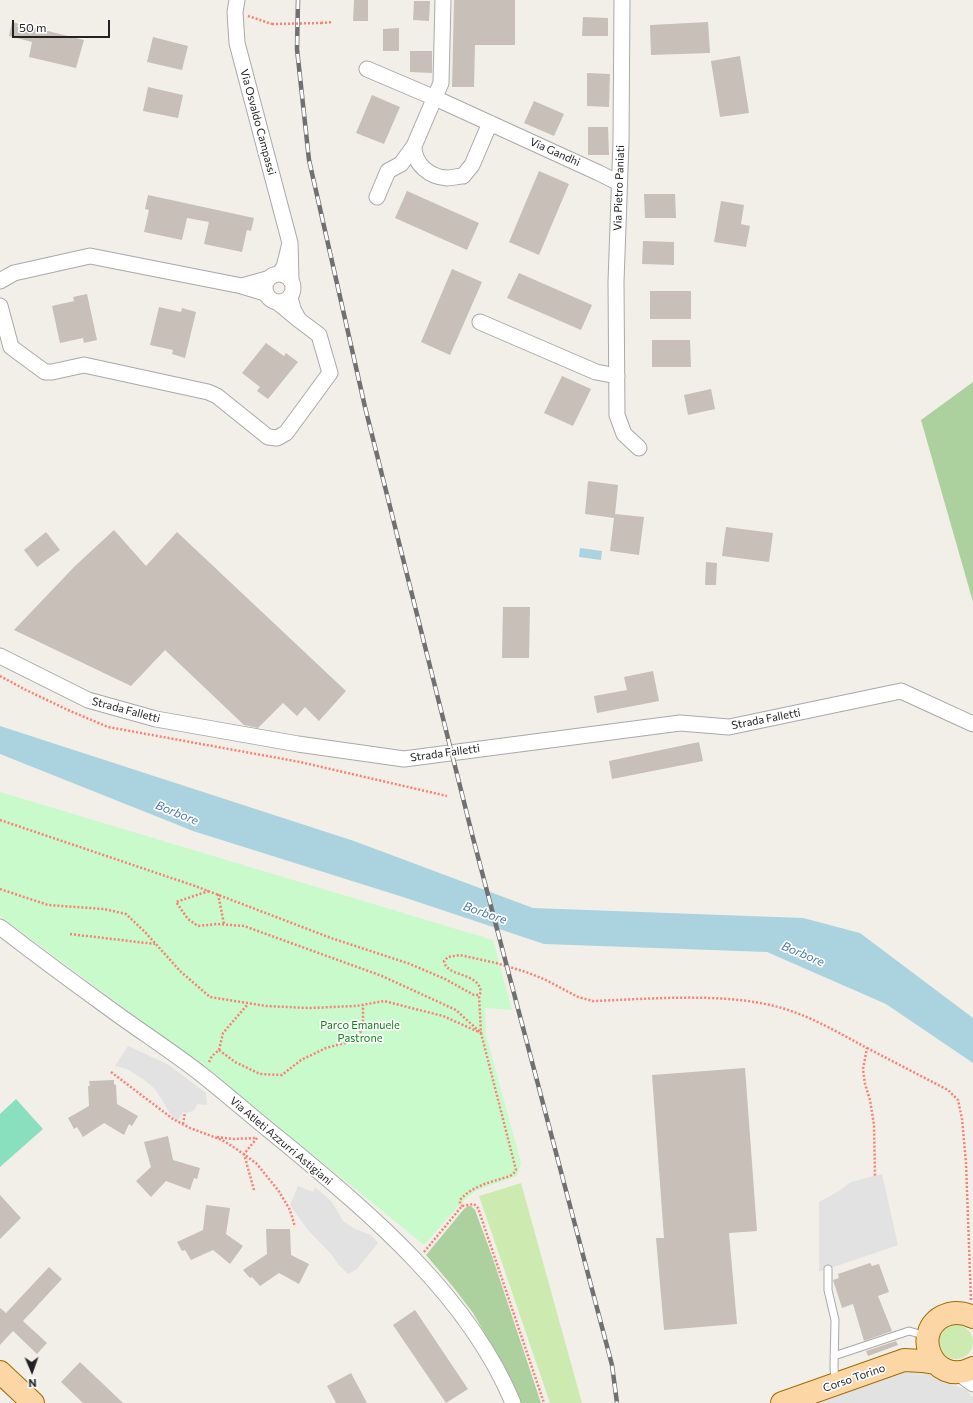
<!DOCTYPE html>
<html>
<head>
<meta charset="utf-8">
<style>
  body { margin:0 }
  #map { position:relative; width:973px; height:1403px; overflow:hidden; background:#f2efe9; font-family:Commissioner,sans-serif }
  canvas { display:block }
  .north { position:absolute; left:12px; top:1351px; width:40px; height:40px; -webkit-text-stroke:3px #fff; paint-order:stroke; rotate:178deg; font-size:11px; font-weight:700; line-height:16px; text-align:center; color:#222 }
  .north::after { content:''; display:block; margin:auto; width:14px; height:18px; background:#222; clip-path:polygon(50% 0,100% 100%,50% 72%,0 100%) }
  .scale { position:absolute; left:12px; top:20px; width:98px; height:18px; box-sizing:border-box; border:2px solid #222; border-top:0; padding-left:5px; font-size:12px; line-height:14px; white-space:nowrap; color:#222; -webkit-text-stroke:3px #fff; paint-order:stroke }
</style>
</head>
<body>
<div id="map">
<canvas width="973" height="1403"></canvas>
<div class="north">N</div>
<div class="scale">50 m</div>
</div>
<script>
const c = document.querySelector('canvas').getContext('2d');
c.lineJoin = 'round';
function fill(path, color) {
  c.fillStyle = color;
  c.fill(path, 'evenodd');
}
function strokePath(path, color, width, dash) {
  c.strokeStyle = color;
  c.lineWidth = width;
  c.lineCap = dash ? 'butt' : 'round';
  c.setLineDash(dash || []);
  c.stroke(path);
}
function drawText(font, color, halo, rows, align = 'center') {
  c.font = font + ' Commissioner,sans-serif';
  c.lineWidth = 3.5;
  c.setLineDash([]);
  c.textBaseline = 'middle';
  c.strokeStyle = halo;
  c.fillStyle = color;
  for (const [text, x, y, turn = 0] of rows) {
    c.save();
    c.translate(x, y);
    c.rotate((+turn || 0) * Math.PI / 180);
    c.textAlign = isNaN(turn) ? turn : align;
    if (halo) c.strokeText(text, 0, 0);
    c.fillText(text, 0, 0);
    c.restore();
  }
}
fill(new Path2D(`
  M 521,1183 L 582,1403 L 550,1403 L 479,1196 Z
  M939 1342a17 17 0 1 1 34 0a17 17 0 1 1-34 0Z`), '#cdebb0');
fill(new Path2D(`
  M 973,382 L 973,602 L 921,420 Z
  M 468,1206 L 471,1206 L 475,1210 L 492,1256 L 541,1403 L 521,1403 L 505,1368 L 473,1313 L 454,1288 L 426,1255 L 464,1209 Z`), '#add19e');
fill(new Path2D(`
  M 0,792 L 493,940 L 512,1010 L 485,1008 L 486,1035 L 521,1163 L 517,1176 L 477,1190 L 465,1199 L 424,1245 L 221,1080 L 0,916 Z`), '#c8facc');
fill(new Path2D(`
  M 16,1099 L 43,1129 L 0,1167 L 0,1114 Z`), '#88e0be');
fill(new Path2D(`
  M 128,1046 L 169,1065 L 206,1093 L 207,1105 L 197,1104 L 195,1109 L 193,1111 L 187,1113 L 183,1112 L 178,1121 L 176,1120 L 171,1115 L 155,1089 L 143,1079 L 127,1069 L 115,1066 Z
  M 882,1174 L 898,1245 L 819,1272 L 819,1202 L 839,1191 L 851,1182 Z
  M 298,1186 L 313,1192 L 315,1187 L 332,1202 L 343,1221 L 353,1228 L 371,1235 L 378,1243 L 357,1269 L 348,1274 L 338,1264 L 331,1254 L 308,1230 L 290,1205 Z
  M 920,1366 L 944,1382 L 965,1389 L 973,1397 L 973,1403 L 814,1403 Z`), '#e2e2e2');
fill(new Path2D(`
  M 580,548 L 602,551 L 601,560 L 579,557 Z
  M 0,726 L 354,841 L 533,908 L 803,918 L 860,933 L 973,1018 L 973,1063 L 886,1004 L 767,952 L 544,944 L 406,898 L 193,831 L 0,754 Z`), '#aad3df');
fill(new Path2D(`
  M 354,0 L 368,0 L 368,21 L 353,21 Z
  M 454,0 L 515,0 L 515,45 L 475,45 L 474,87 L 452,87 Z
  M 414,1 L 430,1 L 429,21 L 413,20 Z
  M 583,17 L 608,18 L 608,36 L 582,36 Z
  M 12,22 L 84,40 L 76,68 L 29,57 L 32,42 L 9,36 Z
  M 708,22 L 710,53 L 651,55 L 650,25 Z
  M 399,28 L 399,51 L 383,51 L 383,29 Z
  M 153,37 L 188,46 L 182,70 L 147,62 Z
  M 410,51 L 432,51 L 432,73 L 410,72 Z
  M 740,56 L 749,113 L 720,117 L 711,61 Z
  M 587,73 L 610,74 L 609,107 L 587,106 Z
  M 148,87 L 183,95 L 178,118 L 143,111 Z
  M 372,95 L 400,107 L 384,144 L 356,133 Z
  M 534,101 L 564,114 L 554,136 L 524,123 Z
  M 588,127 L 608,127 L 609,155 L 588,155 Z
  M 539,171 L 569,184 L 539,255 L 509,242 Z
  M 407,191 L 479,223 L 467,250 L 395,218 Z
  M 644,194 L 675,194 L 676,218 L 645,218 Z
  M 148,195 L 254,218 L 251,231 L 247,230 L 242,252 L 204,244 L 209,222 L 187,218 L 182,240 L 144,232 L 149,210 L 145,209 Z
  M 721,201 L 744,205 L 741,224 L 750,226 L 746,247 L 714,242 Z
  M 643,241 L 674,242 L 674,265 L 642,264 Z
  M 452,269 L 482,282 L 450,355 L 421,342 Z
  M 519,273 L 592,305 L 581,330 L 507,298 Z
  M 650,291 L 691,291 L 691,319 L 650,319 Z
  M 87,294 L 97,340 L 84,343 L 83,338 L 60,343 L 52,306 L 74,301 L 73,297 Z
  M 159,307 L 181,312 L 182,308 L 196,312 L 185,358 L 172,354 L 173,350 L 150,345 Z
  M 652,340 L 690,340 L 691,367 L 652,367 Z
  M 266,343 L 284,356 L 286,353 L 298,362 L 268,399 L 257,391 L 260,387 L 242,373 Z
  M 562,376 L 591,389 L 573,426 L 544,413 Z
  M 711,389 L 715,409 L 688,415 L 684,395 Z
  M 588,481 L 618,485 L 615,515 L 615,514 L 644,517 L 639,555 L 610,551 L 614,518 L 585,514 Z
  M 726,527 L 773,533 L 769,562 L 722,556 Z
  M 114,530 L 146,566 L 177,532 L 346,691 L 319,721 L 305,707 L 297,716 L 283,703 L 258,728 L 244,725 L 165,650 L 131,686 L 14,630 L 75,566 Z
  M 46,532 L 60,550 L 37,567 L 24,550 Z
  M 706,562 L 717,563 L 716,585 L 705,585 Z
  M 503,607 L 530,607 L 529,658 L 502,658 Z
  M 653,671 L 659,701 L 597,713 L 594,696 L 627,690 L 624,677 Z
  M 699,742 L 703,761 L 612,779 L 609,761 Z
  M 745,1068 L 757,1231 L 729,1233 L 737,1324 L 664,1330 L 656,1238 L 664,1238 L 652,1075 Z
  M 114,1080 L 114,1084 L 116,1085 L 117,1104 L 138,1116 L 132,1126 L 129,1124 L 124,1135 L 104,1123 L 83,1137 L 77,1127 L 74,1129 L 68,1118 L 89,1106 L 88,1086 L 90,1086 L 89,1081 Z
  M 168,1136 L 173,1160 L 200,1168 L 197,1179 L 194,1178 L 190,1190 L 166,1181 L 151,1197 L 136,1181 L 151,1167 L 144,1142 Z
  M 0,1195 L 21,1218 L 0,1239 Z
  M 206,1205 L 230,1208 L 226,1234 L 243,1246 L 230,1264 L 213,1250 L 191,1260 L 185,1250 L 182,1251 L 177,1242 L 203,1230 Z
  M 266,1229 L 290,1229 L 291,1255 L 309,1264 L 299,1284 L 279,1273 L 260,1286 L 252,1277 L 250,1278 L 243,1270 L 267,1254 Z
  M 870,1263 L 872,1266 L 879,1264 L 889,1292 L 878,1296 L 892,1331 L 864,1341 L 853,1304 L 842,1308 L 833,1280 L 839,1278 L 838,1274 Z
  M 49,1267 L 62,1279 L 23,1321 L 47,1343 L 37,1354 L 13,1331 L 0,1345 L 0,1308 L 6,1313 Z
  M 415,1310 L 468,1389 L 446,1403 L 393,1325 Z
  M 896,1341 L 898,1345 L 868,1356 L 866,1351 Z
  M 80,1362 L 123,1403 L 83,1403 L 61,1382 Z
  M 351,1373 L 367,1403 L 336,1403 L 327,1386 Z`), '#c7bfb8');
const lane = new Path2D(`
  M 828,1269 L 828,1290 L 835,1320 L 834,1367 L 835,1382
  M 834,1356 L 909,1331 L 927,1336`);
const street = new Path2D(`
  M 237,0 L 235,12 L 237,43 L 290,243
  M 443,0 L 441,83 L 414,146 C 414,165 430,177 447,178 C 452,178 458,176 463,176 L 472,165 L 490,123
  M 622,0 L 621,141 L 616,282 L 617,415 L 624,434 L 639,448
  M 367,69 L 435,98 L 599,173 L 619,183
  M 377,197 L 388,171 L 401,164 L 414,146
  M265 288a14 14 0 1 1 28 0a14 14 0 1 1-28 0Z
  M 279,274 L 284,267 L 290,243 L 291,280
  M 0,281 L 14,273 L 90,256 L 242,286
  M 265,293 L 242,286 L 267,279
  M 277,302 L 299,320 L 293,309 L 290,297
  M 0,306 L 11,347 L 45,372 L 52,372 L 84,365 L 208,392 L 217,396 L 268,437 L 277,438 L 286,433 L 330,373 L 319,335 L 299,320
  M 480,322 L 596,372 L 617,376
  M 0,656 L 88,700 L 156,719 L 298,744 L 404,759 L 680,723 L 729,727 L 901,691 L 973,724
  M 0,927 C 35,954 70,980 106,1006 C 137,1029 170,1050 201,1074 C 230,1097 257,1121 286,1144 C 373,1216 469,1297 513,1403
  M 958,1373 L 973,1384`);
const primary = new Path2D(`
  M 973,1317 C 965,1313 958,1312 949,1314 C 908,1326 931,1389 973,1368
  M 0,1372 L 33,1403
  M 782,1403 L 904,1360 L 922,1361 L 935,1363`);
strokePath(lane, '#a9a9a9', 9);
strokePath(street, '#a9a9a9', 17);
strokePath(primary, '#a06b00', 24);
strokePath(new Path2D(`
  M 248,16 L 272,24
  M 321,23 L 333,22
  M 0,676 L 26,690 L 68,710 L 108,727 L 300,762 L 447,796
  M 0,820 L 195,886 L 331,938 L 410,964 L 445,979 L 474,995 L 479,995 L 481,992 C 478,971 447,978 444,961 L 448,957 L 460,955 L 496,963 L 526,972 L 546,980 L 578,997 L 593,1001 C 652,999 722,992 778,1007 C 809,1015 839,1033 867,1048 L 863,1069 L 865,1084 L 870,1100 L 874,1125 L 875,1176
  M 0,889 L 48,905 L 104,909 L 126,914 L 146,933 L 180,971 L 210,997 L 266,1006 L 309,1008 L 356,1006 L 384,1001 L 443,1016 L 481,1033 L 479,995
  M 209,891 L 176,902 L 188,919 L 198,926 L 217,924 L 244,926 L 382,976 L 456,1010 L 481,1033 L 516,1170 L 514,1173 L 510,1176 C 492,1182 473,1185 460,1200 L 460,1204 L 462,1206
  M 218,894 L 224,924
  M 70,934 L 155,944
  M 867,1048 L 948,1090 L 958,1100 L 962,1119 L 966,1163 L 971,1300
  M 219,1050 L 223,1033 L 248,1004
  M 209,1062 L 212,1056 L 219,1050 L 235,1062 L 260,1074 L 282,1075 L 301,1060 L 326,1048 L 352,1041 L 363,1029 L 363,1005
  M 111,1072 L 173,1119 L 190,1128 L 222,1140 L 235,1148 L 256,1163 L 278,1190 L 290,1210 L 295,1227
  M 183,1124 L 185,1112
  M 217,1137 L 234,1139 L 255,1138
  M 254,1190 L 244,1154 L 257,1138
  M 424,1252 L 462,1206 L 474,1204 L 478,1208 L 544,1403`), '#fa8072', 2.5, [2, 2]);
strokePath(lane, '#fff', 7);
strokePath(street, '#fff', 15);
strokePath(primary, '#fcd6a4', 22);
const rail = new Path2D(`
  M 298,0 L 297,49 L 309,160 L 365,407 L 473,838 L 612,1365 L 617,1403`);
strokePath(rail, '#707070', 4.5);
strokePath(rail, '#fff', 3, [9]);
strokePath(new Path2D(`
  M 272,24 L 321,23`), '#fa8072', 2.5, [2, 2]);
drawText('11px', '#222', '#fff', [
  ["Via Osvaldo Campassi",258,122,75],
  ["Via Gandhi",555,152,24],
  ["Via Pietro Paniati",619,188,-88],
  ["Strada Falletti",126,710,15],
  ["Strada Falletti",766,719,-11],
  ["Strada Falletti",445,753,-8],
  ["Via Atleti Azzurri Astigiani",281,1141,40],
  ["Corso Torino",854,1378,-19]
]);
drawText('11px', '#0c8416', '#fff', [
  ["Parco Emanuele",360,1025],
  ["Pastrone",360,1038]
]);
drawText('italic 12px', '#4a7aab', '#fff', [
  ["Borbore",177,813,22],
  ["Borbore",485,913,19],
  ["Borbore",803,954,23]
]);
</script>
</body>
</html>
